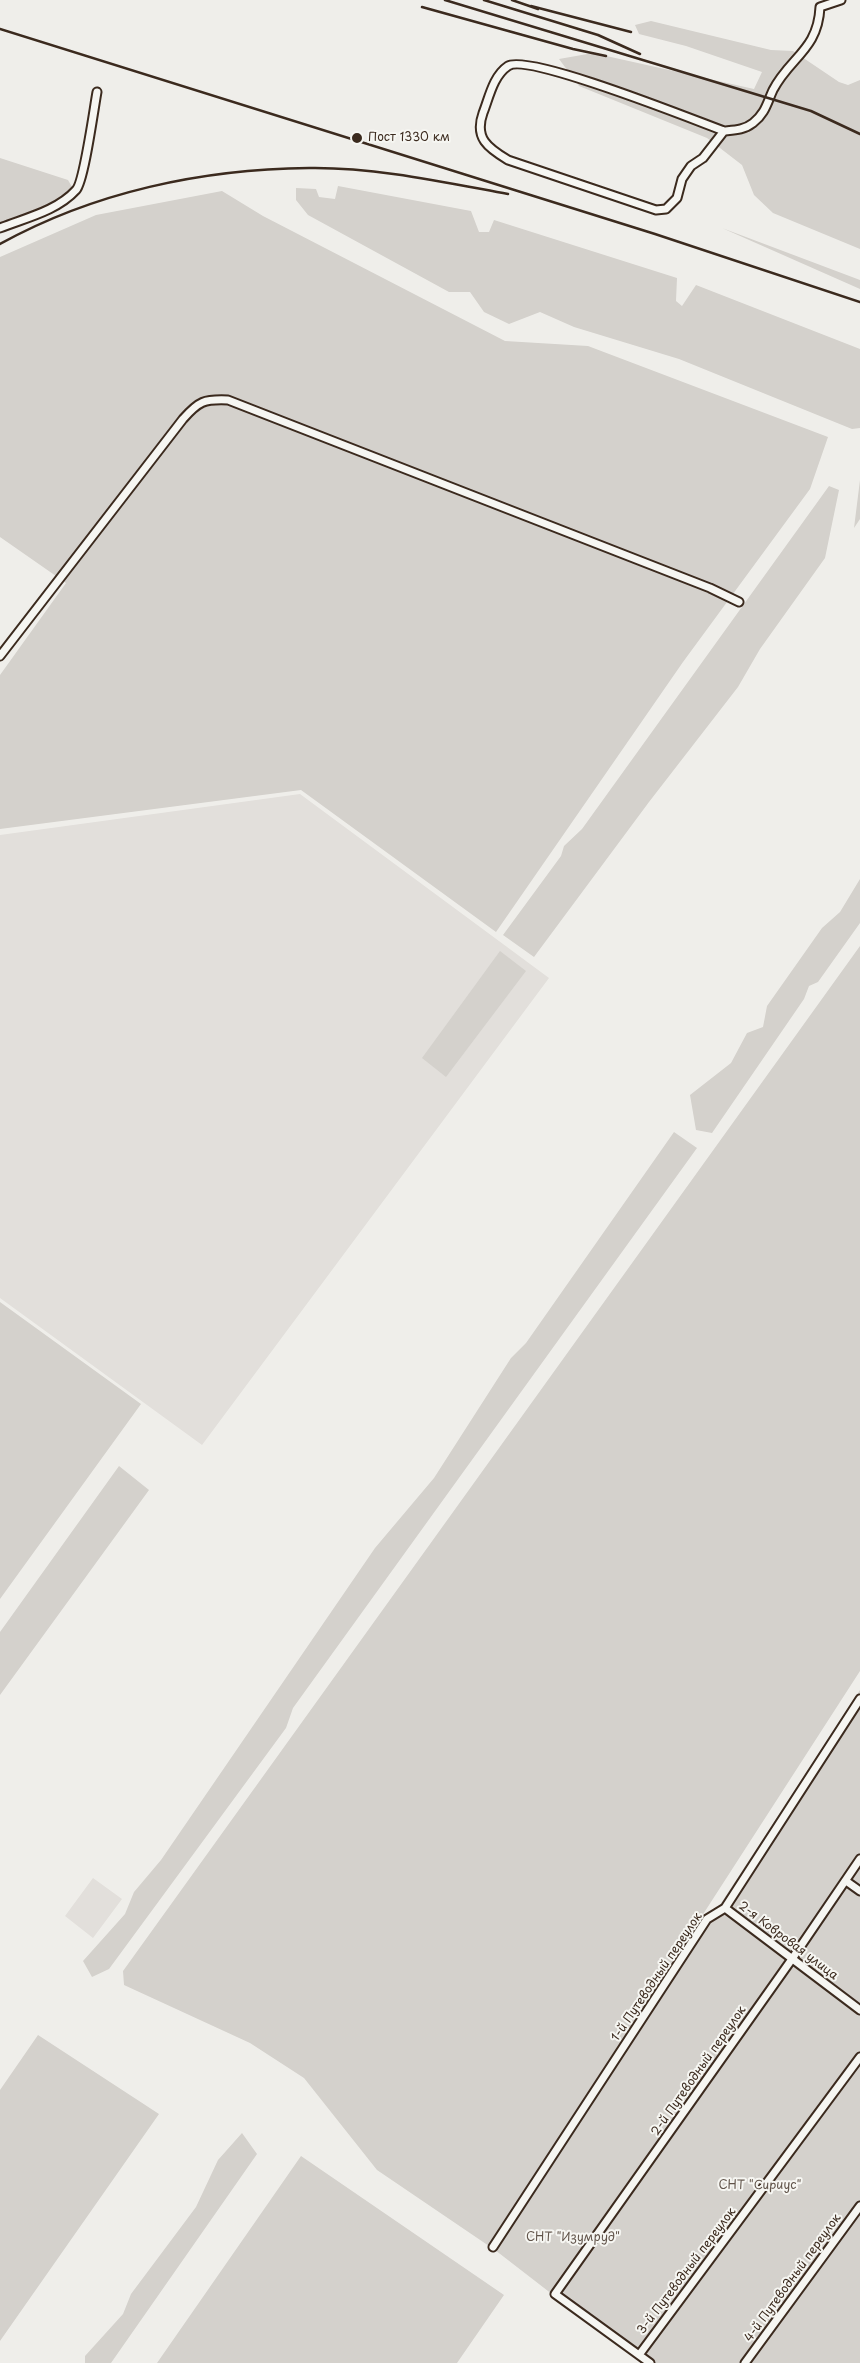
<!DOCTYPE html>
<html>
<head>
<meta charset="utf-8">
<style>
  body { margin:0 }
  canvas { display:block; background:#efeeea }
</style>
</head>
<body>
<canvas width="860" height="2363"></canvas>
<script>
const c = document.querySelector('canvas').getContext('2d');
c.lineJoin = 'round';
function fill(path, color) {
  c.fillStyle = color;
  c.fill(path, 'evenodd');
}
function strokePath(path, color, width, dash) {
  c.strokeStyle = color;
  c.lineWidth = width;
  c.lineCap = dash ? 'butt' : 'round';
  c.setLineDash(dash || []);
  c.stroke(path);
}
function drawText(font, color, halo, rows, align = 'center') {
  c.font = font + ' "Playpen Sans",sans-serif';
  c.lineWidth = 4;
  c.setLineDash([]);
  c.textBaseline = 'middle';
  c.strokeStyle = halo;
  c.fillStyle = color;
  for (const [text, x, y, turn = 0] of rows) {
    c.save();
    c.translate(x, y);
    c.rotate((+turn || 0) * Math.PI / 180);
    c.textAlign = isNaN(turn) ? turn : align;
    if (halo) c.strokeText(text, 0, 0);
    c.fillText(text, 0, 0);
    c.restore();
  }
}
fill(new Path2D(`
  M 300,794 L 549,978 L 202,1445 L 0,1298 L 0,835 Z
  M 93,1878 L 122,1899 L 93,1938 L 65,1916 Z`), '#e2dfdb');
fill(new Path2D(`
  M 651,21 L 771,50 L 793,51 L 839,82 L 848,85 L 860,80 L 860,249 L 773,213 L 754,195 L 742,165 L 707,138 L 579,86 L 559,59 L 593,53 L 754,89 L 762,72 L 686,46 L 639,34 L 635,25 Z
  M 0,158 L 68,180 L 75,192 L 0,227 Z
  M 338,186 L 471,211 L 479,232 L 489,232 L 494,220 L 677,278 L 676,301 L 682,306 L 696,285 L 860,349 L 860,428 L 852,429 L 679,359 L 574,327 L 540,312 L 509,324 L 484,312 L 470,292 L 449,292 L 308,215 L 296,200 L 296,188 L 316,189 L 319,197 L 335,199 Z
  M 222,191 L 263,216 L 505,341 L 588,346 L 828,437 L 810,489 L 683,662 L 496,932 L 301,790 L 0,829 L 0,675 L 66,583 L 0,537 L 0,257 L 96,215 Z
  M 722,228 L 860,280 L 860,289 Z
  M 860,480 L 860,519 L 854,528 Z
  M 829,486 L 839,490 L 825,558 L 760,649 L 738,687 L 649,802 L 534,957 L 503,935 L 561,856 L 564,846 L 582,829 Z
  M 860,879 L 860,923 L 818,982 L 809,986 L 804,999 L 712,1133 L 696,1130 L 690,1095 L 731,1063 L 747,1033 L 763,1027 L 767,1006 L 822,928 L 840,912 Z
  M 860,946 L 860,1671 L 489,2246 L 377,2170 L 304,2078 L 250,2043 L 124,1985 L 123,1971 Z
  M 500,951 L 526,971 L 446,1077 L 422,1058 Z
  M 674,1132 L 697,1148 L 293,1708 L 286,1728 L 109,1969 L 92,1977 L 83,1961 L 125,1914 L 134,1892 L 161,1860 L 375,1548 L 434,1478 L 511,1358 L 526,1343 Z
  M 0,1302 L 141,1404 L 0,1599 Z
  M 119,1466 L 149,1490 L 0,1695 L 0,1632 Z
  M 860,1690 L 860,2363 L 641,2363 L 495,2250 Z
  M 38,2035 L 159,2114 L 0,2341 L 0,2090 Z
  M 242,2133 L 257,2154 L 111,2363 L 85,2363 L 85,2356 L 123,2314 L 131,2294 L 196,2207 L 218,2160 Z
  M 301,2156 L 504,2295 L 457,2363 L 157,2363 Z`), '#d4d1cc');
const minor = new Path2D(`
  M 724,131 L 703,158 L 691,166 L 682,179 L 677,198 L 666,209 L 656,210 L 508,160 C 488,148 474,138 483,113 C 489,98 493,76 508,66 C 528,53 694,120 724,131 C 735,130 744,130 753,123 C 765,114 767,103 773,90 C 790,57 818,50 820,7 L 841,0
  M 0,228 C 25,218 57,211 76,190 C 84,182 94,108 97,92
  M 0,656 L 183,419 C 199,401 204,399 228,400 L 710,588 L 739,602
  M 846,1881 L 860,1891
  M 725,1908 L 860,2010
  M 493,2247 L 707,1919 L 725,1908 L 860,1699
  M 639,2355 L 860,2057
  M 650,2363 L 555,2294 L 792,1959 L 860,1859
  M 745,2363 L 860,2206`);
strokePath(minor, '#3b2a1e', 11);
strokePath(minor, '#f6f6f2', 7);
strokePath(new Path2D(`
  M 445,0 L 811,111 L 860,134
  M 484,0 L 598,35 L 640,54
  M 512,0 L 538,9
  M 531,6 L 631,32
  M 422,7 L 573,49 L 606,56
  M 0,29 L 655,234 L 860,302
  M 0,244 C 94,192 202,169 309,168 C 375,167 443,182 508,194`), '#3b2a1e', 2.5);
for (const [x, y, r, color] of [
  [357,138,6,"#3b2a1e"]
]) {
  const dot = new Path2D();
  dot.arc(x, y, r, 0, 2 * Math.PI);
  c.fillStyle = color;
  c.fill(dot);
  strokePath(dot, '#f6f6f2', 2);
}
drawText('12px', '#3b2a1e', '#f6f6f2', [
  ["Пост 1330 км",368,138]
], 'left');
drawText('12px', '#3b2a1e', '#f6f6f2', [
  ["2-я Ковровая улица",788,1941,37],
  ["1-й Путеводный переулок",657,1977,-56],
  ["2-й Путеводный переулок",699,2071,-55],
  ["3-й Путеводный переулок",687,2271,-53],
  ["4-й Путеводный переулок",793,2278,-54]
]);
drawText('12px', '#61544a', '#f6f6f2', [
  ["СНТ \"Сириус\"",760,2186],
  ["СНТ \"Изумруд\"",573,2238]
]);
</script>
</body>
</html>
